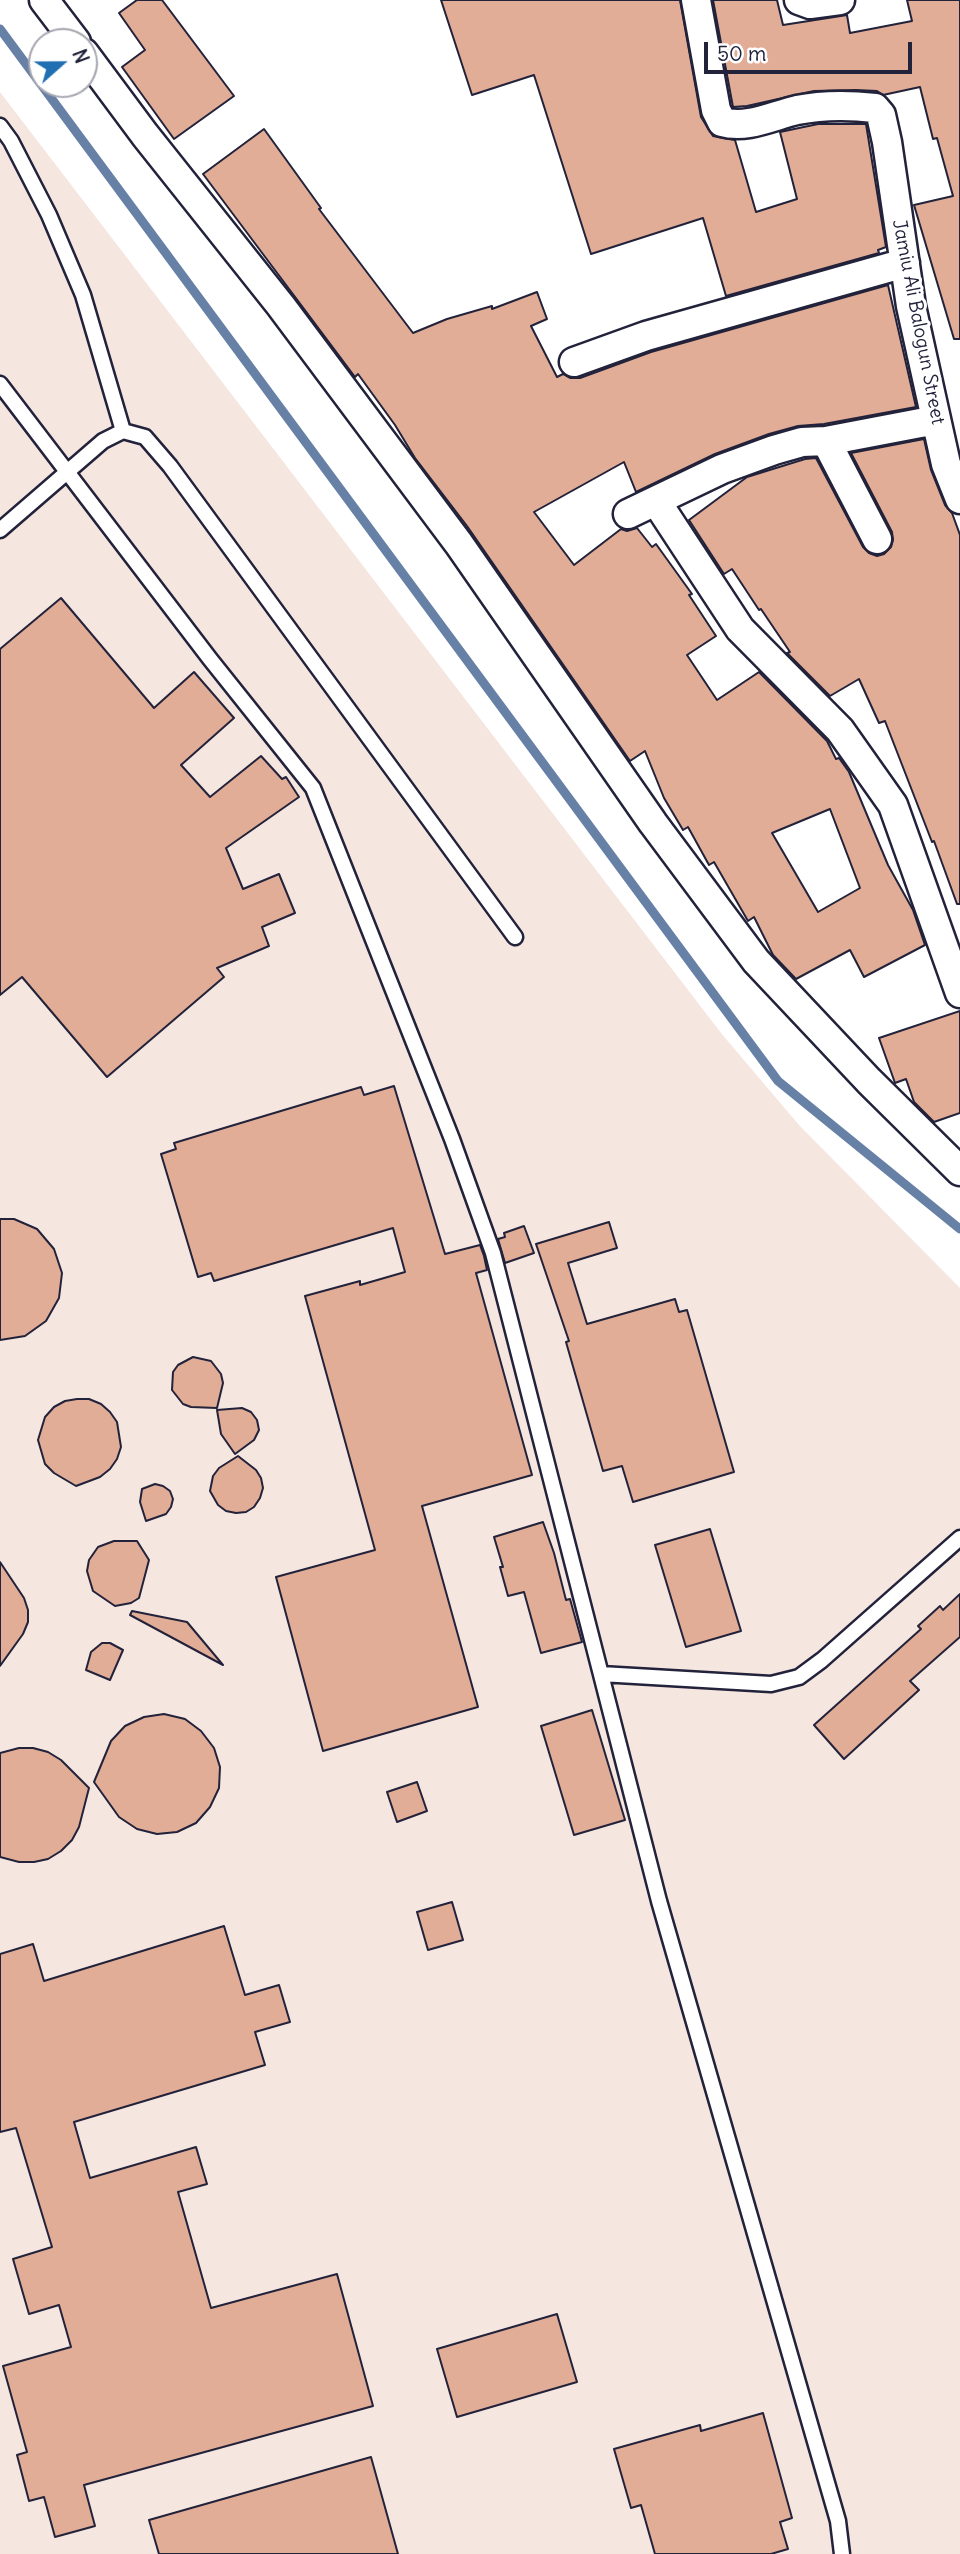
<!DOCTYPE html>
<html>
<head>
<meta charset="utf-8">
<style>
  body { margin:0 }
  #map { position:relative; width:960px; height:2554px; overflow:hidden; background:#fff; font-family:Delius,sans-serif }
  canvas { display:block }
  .north { position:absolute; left:28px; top:28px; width:70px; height:70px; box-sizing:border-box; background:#fff; border:2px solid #a7a7b1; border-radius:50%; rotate:69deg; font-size:19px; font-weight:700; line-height:28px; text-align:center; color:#22223b }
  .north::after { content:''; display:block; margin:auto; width:24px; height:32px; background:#1f6fb2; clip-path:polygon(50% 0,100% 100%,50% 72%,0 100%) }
  .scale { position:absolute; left:704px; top:42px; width:208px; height:32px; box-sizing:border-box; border:4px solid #22223b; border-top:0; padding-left:9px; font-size:21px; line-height:24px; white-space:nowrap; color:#22223b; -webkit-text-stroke:5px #fff; paint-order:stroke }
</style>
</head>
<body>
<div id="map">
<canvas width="960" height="2554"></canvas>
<div class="north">N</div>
<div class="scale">50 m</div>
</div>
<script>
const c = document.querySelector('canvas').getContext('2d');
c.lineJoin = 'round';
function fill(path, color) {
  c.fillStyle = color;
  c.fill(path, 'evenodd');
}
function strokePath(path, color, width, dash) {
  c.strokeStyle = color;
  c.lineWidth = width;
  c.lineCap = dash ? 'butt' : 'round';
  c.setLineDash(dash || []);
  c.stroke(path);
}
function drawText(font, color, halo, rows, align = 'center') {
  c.font = font + ' Delius,sans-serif';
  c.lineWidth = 6;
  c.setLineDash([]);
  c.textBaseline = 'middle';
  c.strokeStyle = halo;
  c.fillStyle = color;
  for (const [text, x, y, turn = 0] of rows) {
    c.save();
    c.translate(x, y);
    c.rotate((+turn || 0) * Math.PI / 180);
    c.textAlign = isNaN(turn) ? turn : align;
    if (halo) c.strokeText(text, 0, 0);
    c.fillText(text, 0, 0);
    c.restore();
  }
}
fill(new Path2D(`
  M 0,92 L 721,1033 L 799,1125 L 960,1288 L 960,2554 L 0,2554 Z`), '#f6e6e0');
strokePath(new Path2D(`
  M 0,29 L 778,1081 L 960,1229`), '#6781a6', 9);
const building = new Path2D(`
  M 137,0 L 162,0 L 234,96 L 174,139 L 122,67 L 145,50 L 119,13 Z
  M 441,0 L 680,0 L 701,117 L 713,136 L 735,140 L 756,212 L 797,199 L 780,132 L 818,124 L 866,124 L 886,247 L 878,250 L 879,253 L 726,296 L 703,218 L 591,254 L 534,75 L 472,95 Z
  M 713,0 L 777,0 L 783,25 L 847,15 L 850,33 L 912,21 L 907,0 L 960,0 L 960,339 L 954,339 L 914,205 L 953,196 L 937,138 L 933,139 L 920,87 L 883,95 L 877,91 L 856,90 L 814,91 L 747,106 L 733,107 Z
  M 264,129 L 321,208 L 319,209 L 413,333 L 447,319 L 492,306 L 492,309 L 537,292 L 547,319 L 531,326 L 557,377 L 563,374 L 570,378 L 580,378 L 651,352 L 888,285 L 916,407 L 824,424 L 798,426 L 769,434 L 715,454 L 636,492 L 624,462 L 534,512 L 574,565 L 621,529 L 627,531 L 637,528 L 652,547 L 656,544 L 692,594 L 689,595 L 716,636 L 687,655 L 717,700 L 759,672 L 827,741 L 836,759 L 839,758 L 849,772 L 888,865 L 913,910 L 925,945 L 864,977 L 850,950 L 796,979 L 773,955 L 754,917 L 748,921 L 714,862 L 709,865 L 688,827 L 683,830 L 664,798 L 645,751 L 630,761 L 467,526 L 415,458 L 395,425 L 358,374 L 355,377 L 203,174 ZM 830,809 L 860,888 L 818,912 L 772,833 Z
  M 924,439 L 931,470 L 945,505 L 952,513 L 960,535 L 960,904 L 957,904 L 934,841 L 932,842 L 885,721 L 879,723 L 859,679 L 830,696 L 787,653 L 790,652 L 761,609 L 759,610 L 732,569 L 724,574 L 689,520 L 747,477 L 805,459 L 816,458 L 863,547 L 869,553 L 877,556 L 884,554 L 891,547 L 893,540 L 892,532 L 851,453 Z
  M 61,598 L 154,708 L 194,672 L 234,718 L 181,765 L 210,797 L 261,756 L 282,779 L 286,777 L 299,797 L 226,848 L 243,889 L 279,874 L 295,913 L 262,927 L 269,946 L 217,968 L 224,977 L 107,1077 L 22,977 L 0,995 L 0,649 Z
  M 960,1011 L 960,1113 L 934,1122 L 914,1102 L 906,1079 L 895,1083 L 879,1038 Z
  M 394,1086 L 445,1254 L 480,1245 L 484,1256 L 487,1270 L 476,1273 L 532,1475 L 422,1506 L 478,1707 L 323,1751 L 276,1577 L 375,1550 L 305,1296 L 360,1281 L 360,1285 L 405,1272 L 393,1228 L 214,1281 L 211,1273 L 198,1277 L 161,1154 L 176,1149 L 174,1143 L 361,1087 L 364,1095 Z
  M 0,1219 L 14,1219 L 37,1229 L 54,1249 L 62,1273 L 59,1298 L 46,1321 L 25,1336 L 0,1340 Z
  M 609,1222 L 617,1248 L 568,1263 L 587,1324 L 675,1299 L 679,1312 L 687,1310 L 734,1472 L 633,1502 L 622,1466 L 603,1471 L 566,1342 L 569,1341 L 536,1244 Z
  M 524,1226 L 534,1253 L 505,1263 L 498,1239 L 505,1237 L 504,1233 Z
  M 193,1357 L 211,1361 L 221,1374 L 223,1383 L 217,1408 L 191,1407 L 183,1404 L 172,1390 L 173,1372 L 178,1365 Z
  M 77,1399 L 89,1399 L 101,1404 L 110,1412 L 117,1422 L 121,1447 L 117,1459 L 110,1469 L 100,1477 L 76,1486 L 54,1473 L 45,1464 L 38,1440 L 45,1417 L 54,1407 L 65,1401 Z
  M 242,1408 L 251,1412 L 257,1420 L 259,1430 L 254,1440 L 235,1454 L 221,1434 L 217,1410 Z
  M 238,1456 L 256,1470 L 261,1478 L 263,1488 L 260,1498 L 254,1507 L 246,1512 L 236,1513 L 226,1511 L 218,1505 L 210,1491 L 213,1476 L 219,1468 Z
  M 155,1484 L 163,1486 L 170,1491 L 173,1499 L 171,1507 L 166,1514 L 146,1521 L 140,1502 L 142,1489 Z
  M 543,1522 L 554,1553 L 566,1600 L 570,1599 L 582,1642 L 541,1653 L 524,1592 L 508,1596 L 500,1567 L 503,1567 L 494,1537 Z
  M 710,1529 L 741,1631 L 686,1647 L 655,1545 Z
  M 114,1541 L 137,1541 L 149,1560 L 139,1598 L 131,1603 L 115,1606 L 93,1591 L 87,1571 L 89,1560 L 98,1547 Z
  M 0,1562 L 24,1598 L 28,1610 L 28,1622 L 23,1634 L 0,1666 Z
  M 960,1594 L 960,1637 L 910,1681 L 919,1690 L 844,1759 L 814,1725 L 921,1629 L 918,1626 L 940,1606 L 943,1610 Z
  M 132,1611 L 187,1622 L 223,1665 L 130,1615 Z
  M 102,1643 L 110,1643 L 123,1650 L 110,1680 L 86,1670 L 91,1652 Z
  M 592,1710 L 625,1820 L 574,1835 L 541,1726 Z
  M 164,1714 L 185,1719 L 201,1731 L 214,1748 L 220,1767 L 219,1788 L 210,1807 L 196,1823 L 177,1832 L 157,1834 L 137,1829 L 119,1817 L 94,1782 L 111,1741 L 125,1726 L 144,1717 Z
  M 19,1748 L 33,1748 L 48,1752 L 61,1760 L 89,1788 L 79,1827 L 72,1840 L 61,1851 L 48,1859 L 34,1862 L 19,1862 L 0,1857 L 0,1753 Z
  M 417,1782 L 427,1811 L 397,1822 L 387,1792 Z
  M 452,1902 L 463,1940 L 428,1950 L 417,1912 Z
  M 224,1926 L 245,1995 L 279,1985 L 290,2022 L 255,2032 L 265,2065 L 74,2122 L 90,2178 L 196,2147 L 207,2184 L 178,2192 L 211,2308 L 337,2274 L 373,2406 L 84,2485 L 95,2526 L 55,2537 L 44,2497 L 29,2501 L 17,2455 L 27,2452 L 3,2366 L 71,2347 L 59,2305 L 29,2314 L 13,2259 L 52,2247 L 16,2128 L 0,2132 L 0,1954 L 33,1944 L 44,1981 Z
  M 557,2314 L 577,2382 L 457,2417 L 437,2349 Z
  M 763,2413 L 792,2518 L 780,2522 L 788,2549 L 771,2554 L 655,2554 L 641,2505 L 631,2508 L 614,2449 L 700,2425 L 701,2431 Z
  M 371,2457 L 398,2554 L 159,2554 L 149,2520 Z`);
fill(building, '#e2ad96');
strokePath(building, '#22223b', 2);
const lane = new Path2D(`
  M 0,126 L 11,141 L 49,215 L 83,295 L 123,431
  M 0,384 L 210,659 L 313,788 L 452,1139 L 493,1253 L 659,1901 L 838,2521 L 842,2554
  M 0,530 L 103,441 L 123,431 L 145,437 L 170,466 L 515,937
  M 601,1674 L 771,1684 L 799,1677 L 822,1660 L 960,1538`);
const street = new Path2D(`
  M 44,0 L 76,42
  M 696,0 L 716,110 L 722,122 C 747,129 772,116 797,110 C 822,105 849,105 875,108 L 881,115 L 887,142 L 911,306 L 946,464 L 960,499
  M 799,0 L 810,4 L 840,0
  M 84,53 L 145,135 L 281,306 L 459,544 L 653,823 L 756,961 L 869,1081 L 960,1171
  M 574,362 L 646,336 L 905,263
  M 826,441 L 877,539
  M 656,501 L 740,629 L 840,730 L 893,805 L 960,993
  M 628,514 L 722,469 L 774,450 L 802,442 L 826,441 L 936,420`);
strokePath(lane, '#22223b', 19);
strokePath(street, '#22223b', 33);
strokePath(lane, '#fff', 14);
strokePath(street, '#fff', 28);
drawText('19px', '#22223b', '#fff', [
  ["Jamiu Ali Balogun Street",918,322,79]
]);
</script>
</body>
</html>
